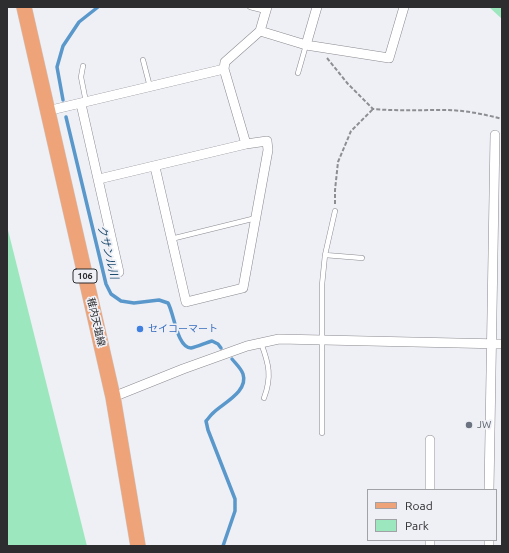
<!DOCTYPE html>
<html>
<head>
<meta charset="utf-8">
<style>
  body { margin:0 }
  #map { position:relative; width:509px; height:553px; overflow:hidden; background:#eff0f6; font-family:Ubuntu,sans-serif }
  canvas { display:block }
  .frame { position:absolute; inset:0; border:8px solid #2d2d2f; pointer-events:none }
  .legend { position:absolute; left:367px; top:489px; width:130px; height:52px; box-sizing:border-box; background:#eff0f6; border:1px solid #a1a2a6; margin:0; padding:5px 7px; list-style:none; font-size:12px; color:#2d2d2f }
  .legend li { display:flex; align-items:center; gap:8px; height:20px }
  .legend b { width:20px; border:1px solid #a1a2a6 }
</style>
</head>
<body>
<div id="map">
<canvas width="509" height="553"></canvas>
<div class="frame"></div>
<ul class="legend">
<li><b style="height:5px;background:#efa379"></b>Road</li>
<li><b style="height:11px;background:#9de7be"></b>Park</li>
</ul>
</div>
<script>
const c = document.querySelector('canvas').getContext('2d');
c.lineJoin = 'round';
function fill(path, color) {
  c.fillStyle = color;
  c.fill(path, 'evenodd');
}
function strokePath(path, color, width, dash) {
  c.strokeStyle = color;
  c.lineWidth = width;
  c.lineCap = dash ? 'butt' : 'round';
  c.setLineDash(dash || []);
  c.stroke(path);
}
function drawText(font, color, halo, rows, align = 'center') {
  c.font = font + ' Ubuntu,"Noto Sans JP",sans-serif';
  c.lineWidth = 3.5;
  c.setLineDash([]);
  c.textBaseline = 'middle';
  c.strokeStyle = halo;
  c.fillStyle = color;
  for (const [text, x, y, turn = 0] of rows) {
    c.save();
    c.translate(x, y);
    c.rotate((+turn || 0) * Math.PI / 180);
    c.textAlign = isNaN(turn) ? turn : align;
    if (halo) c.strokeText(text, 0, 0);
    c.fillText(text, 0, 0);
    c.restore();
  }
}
fill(new Path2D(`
  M 489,7 L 502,7 L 502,19 Z
  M 7,226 L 87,546 L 7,546 Z`), '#9de7be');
strokePath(new Path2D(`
  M 63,100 L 57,67 L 63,46 L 79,22 L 98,7
  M 66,117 L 106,284 L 111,294 L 121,301 L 134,303 L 159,300 L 168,303 C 174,313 177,348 191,348 C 197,347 205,343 212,341 L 218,344 L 221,348
  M 223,546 L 235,511 L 235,499 L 208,430 L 206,421 C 208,419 210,416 212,414 C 221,404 249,392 243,374 C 241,368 236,364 232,359`), '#5a98cb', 3.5);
const service = new Path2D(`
  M 250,7 L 266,11
  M 143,60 L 150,87
  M 83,66 L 81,77 L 86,102
  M 298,73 L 306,45
  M 171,239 L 256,218
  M 325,255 L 362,258
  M 261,343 C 269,364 272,377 264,398
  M 322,433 L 322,285 L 325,255 L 335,211`);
const minor = new Path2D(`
  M 260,31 L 306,45 L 389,58 L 404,7
  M 306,45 L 317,7
  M 81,104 L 119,272
  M 47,111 L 224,69 L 225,62 L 260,31 L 267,7
  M 155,167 L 186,302 L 243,288 L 268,150 L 267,141 L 246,144 L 224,69
  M 99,179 L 246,144
  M 113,397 L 183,369 L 247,346 L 279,339 L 502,344
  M 430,490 L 430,440
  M 489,490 L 495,135
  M 430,546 L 430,540
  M 489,546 L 489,540`);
const primary = new Path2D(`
  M 24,7 L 113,397 L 138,546`);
strokePath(service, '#8a8a90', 5.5);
strokePath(minor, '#8a8a90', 10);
strokePath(primary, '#cdcdcd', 16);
strokePath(new Path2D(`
  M 327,58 L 348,84 L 373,109 C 397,111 420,110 444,110 C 463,110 484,114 502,119
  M 335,204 L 335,190 L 338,162 L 351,131 L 373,109`), '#8d8e91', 2, [4, 2]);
strokePath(service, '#fff', 4.5);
strokePath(minor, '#fff', 9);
strokePath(primary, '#efa379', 15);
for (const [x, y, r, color] of [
  [140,329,4,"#3f7fe0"],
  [469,425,4,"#6b7280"]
]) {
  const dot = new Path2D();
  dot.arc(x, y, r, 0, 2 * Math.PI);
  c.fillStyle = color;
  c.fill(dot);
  strokePath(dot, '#eff0f6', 1.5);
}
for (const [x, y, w] of [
  [85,276,24]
]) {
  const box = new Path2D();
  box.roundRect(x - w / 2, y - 7, w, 14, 3);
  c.fillStyle = '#eff0f6';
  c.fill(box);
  strokePath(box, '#2d2d2f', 1);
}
drawText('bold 9px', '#2d2d2f', null, [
  ["106",85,276]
]);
drawText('10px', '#2d2d2f', '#eff0f6', [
  ["稚内天塩線",96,322,77]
]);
drawText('10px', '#366cbe', '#eff0f6', [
  ["セイコーマート",148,329]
], 'left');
drawText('10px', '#5b616d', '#eff0f6', [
  ["JW",477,425]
], 'left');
drawText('italic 11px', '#1e4c6f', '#eff0f6', [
  ["クサンル川",108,252,76]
]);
</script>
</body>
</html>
